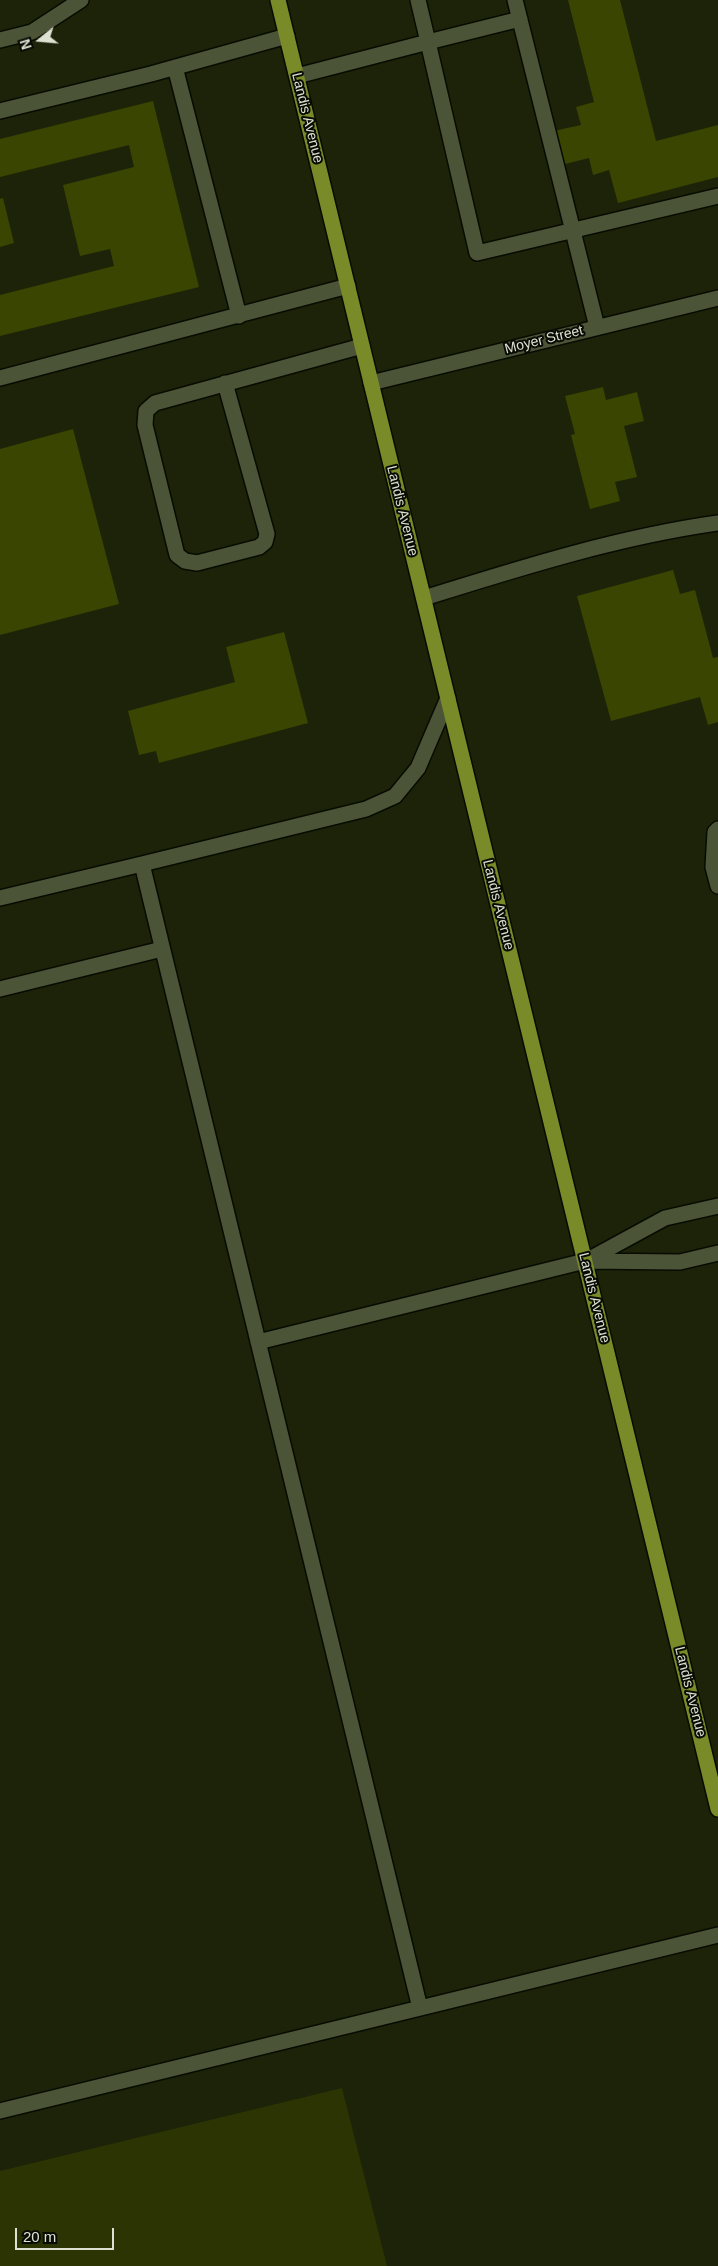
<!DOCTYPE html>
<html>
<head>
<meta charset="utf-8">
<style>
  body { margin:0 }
  #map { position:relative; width:718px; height:2266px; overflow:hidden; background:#1d2309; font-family:Arial,sans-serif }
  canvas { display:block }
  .north { position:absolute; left:15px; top:15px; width:50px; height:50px; -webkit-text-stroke:4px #080b03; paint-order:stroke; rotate:253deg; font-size:14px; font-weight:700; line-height:20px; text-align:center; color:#dce1d1 }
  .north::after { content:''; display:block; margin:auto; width:18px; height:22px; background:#dce1d1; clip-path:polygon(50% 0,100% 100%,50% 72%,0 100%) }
  .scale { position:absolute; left:15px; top:2228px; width:99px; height:22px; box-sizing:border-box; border:2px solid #dce1d1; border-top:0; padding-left:6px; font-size:15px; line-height:18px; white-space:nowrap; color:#dce1d1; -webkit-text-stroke:4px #080b03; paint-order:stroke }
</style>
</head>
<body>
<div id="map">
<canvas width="718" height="2266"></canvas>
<div class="north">N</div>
<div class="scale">20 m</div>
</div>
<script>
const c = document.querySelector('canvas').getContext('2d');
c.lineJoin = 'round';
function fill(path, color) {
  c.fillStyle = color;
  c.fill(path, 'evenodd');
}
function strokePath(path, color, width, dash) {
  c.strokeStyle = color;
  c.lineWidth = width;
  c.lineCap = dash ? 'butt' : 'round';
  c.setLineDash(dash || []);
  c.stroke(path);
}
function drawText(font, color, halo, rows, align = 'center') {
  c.font = font + ' Arial,sans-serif';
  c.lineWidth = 4;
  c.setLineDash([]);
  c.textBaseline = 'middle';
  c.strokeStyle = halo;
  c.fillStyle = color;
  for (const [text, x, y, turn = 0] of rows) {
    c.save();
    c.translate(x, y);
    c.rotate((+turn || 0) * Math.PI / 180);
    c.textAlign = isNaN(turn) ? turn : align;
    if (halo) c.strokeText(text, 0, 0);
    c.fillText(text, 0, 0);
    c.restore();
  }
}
fill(new Path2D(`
  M 342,2088 L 387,2266 L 0,2266 L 0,2171 Z`), '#2b3402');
fill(new Path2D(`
  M 568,0 L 620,0 L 656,141 L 718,125 L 718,177 L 618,203 L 609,170 L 593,175 L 589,158 L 557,166 L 549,132 L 581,125 L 576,107 L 594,102 Z
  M 153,101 L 199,287 L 0,336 L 0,295 L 114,266 L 110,249 L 80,256 L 63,185 L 134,167 L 129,145 L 0,177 L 0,139 Z
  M 3,198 L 14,243 L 0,247 L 0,199 Z
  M 603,387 L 606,400 L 637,392 L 644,421 L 624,426 L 637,477 L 615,482 L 620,501 L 590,509 L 571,435 L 575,434 L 565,396 Z
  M 73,429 L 119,604 L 0,635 L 0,449 Z
  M 673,570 L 680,594 L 695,590 L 713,658 L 718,657 L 718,722 L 708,725 L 700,697 L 611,721 L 577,596 Z
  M 284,632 L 308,723 L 159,763 L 156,751 L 139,755 L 128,711 L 235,682 L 226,647 Z`), '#394500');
const lane = new Path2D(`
  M 515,0 L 597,327
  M 520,19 L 428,42 L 477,253 L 718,196
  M 0,40 L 32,32 L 81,0
  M 175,67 L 239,316
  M 297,76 L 428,42 L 418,0
  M 0,111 L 151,74 L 287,36
  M 0,378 L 348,286
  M 225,383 L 267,534 L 265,542 L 259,547 L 197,563 L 185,561 L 177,555 L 145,425 L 146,411 L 155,403 L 362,346
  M 424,598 C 520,568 618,537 718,523
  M 718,829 L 715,832 L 713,867 L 718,886
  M 142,864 L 366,809 L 395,796 L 418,768 L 448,698
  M 0,898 L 142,864 L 420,2008
  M 0,989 L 162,949
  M 586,1261 L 665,1218 L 718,1206
  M 258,1342 L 585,1261 L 680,1262 L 718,1253
  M 0,2111 L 718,1935`);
const street = new Path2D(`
  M 371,383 L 718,298`);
const primary = new Path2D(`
  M 278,0 L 718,1809`);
strokePath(lane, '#080c00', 18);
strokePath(street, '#080c00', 18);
strokePath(primary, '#080c00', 18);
strokePath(lane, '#4c5438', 15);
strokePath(street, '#4c5438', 15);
strokePath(primary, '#788b28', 15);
drawText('14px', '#dce1d1', '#080b03', [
  ["Landis Avenue",307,118,76],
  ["Moyer Street",544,340,-14],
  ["Landis Avenue",402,511,76],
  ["Landis Avenue",498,905,76],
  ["Landis Avenue",594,1298,76],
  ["Landis Avenue",690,1692,76]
]);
</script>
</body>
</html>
